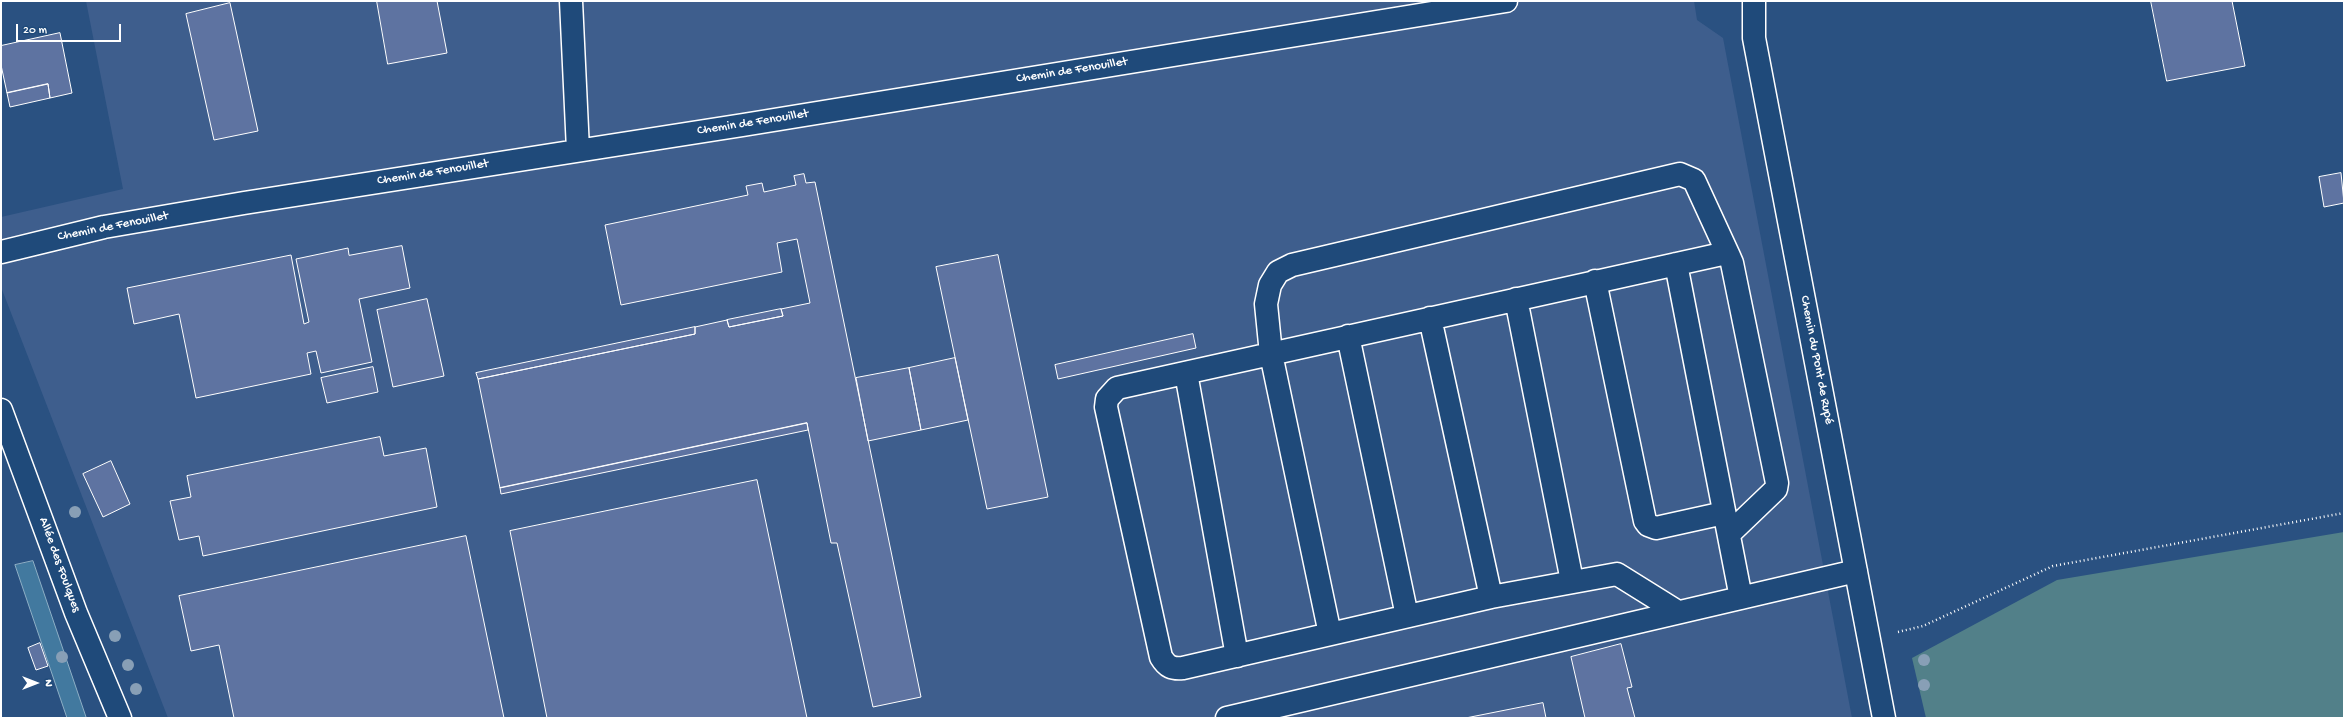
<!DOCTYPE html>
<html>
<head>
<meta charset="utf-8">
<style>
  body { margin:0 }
  #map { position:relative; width:2345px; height:719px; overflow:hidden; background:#2a5181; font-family:"Gochi Hand",sans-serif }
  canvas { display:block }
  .frame { position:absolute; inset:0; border:2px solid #fff; pointer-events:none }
  .north { position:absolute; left:16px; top:663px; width:40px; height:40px; -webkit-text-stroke:3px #1f4a7a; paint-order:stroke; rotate:90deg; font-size:11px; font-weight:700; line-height:16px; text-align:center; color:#fff }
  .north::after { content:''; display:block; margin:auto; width:14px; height:18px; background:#fff; clip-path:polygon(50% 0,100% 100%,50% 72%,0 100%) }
  .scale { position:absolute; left:16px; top:24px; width:105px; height:18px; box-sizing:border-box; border:2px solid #fff; border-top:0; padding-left:5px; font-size:12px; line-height:14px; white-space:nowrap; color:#fff; -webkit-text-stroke:3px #1f4a7a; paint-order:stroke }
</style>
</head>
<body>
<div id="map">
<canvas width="2345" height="719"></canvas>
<div class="frame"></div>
<div class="north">N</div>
<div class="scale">20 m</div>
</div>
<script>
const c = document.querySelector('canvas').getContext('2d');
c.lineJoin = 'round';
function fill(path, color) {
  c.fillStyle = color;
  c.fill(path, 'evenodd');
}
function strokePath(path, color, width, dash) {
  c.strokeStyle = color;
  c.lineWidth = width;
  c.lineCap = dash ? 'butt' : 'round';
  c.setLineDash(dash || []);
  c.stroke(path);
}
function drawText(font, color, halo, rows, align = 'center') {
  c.font = font + ' "Gochi Hand",sans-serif';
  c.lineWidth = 3.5;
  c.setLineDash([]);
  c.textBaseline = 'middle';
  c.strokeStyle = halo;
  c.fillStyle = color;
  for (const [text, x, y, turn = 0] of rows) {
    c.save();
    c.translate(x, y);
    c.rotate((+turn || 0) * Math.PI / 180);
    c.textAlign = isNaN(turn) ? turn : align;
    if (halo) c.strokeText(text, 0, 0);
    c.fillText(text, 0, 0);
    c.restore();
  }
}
fill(new Path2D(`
  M 86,1 L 1694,1 L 1697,20 L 1723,38 L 1852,718 L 168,718 L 1,287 L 1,217 L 123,189 Z`), '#3e5e8d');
fill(new Path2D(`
  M 2344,532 L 2344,718 L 1926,718 L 1912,658 L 2057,580 Z`), '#528089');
const water = new Path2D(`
  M 33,561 L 86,717 L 86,718 L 67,718 L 15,565 Z`);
fill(water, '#42799f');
strokePath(water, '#8eafc5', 1);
const building = new Path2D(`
  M 377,1 L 437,1 L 447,53 L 388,64 Z
  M 2151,1 L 2232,1 L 2245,66 L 2167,81 Z
  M 230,3 L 258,131 L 214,140 L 186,14 Z
  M 60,33 L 72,93 L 50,98 L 48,84 L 7,93 L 1,65 L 1,46 Z
  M 48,84 L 50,98 L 10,107 L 7,93 Z
  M 2341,173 L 2344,203 L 2324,207 L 2319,177 Z
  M 804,174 L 806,183 L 815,182 L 921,697 L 873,707 L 837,543 L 831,543 L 807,423 L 500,488 L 478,379 L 695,334 L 695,327 L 727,320 L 729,327 L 783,316 L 781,309 L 810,303 L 797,239 L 777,243 L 782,272 L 621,305 L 605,225 L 748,195 L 746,186 L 762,183 L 764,192 L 796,185 L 794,176 Z
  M 402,246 L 410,288 L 359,299 L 372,362 L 321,373 L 316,351 L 307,353 L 311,374 L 196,398 L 179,314 L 134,324 L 127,288 L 291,255 L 304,324 L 309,322 L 296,259 L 348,248 L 349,255 Z
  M 998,255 L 1048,497 L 987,509 L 936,267 Z
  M 427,299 L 444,376 L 393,387 L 377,310 Z
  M 781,309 L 783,316 L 729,327 L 727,320 Z
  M 695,327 L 695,334 L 478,379 L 476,373 Z
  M 1193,334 L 1196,348 L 1058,379 L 1055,365 Z
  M 955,358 L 968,420 L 921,430 L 909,368 Z
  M 373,367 L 378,392 L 327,403 L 321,378 Z
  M 909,368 L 921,430 L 868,441 L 856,378 Z
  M 807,423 L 808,430 L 501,494 L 500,488 Z
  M 380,437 L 384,456 L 426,448 L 437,507 L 203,556 L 199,536 L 179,540 L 170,501 L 191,497 L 187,476 Z
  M 111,461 L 130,504 L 103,517 L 83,474 Z
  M 757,480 L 807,718 L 547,718 L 510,531 Z
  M 466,536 L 504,718 L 234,718 L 219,645 L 191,651 L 179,596 Z
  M 40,643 L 48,666 L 36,670 L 28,648 Z
  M 1621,644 L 1632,687 L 1627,688 L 1635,718 L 1585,718 L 1571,657 Z
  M 1543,703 L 1546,718 L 1466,718 Z`);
fill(building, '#5e73a1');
strokePath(building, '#fff', 1);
const minor = new Path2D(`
  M 571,1 L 578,150
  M 1754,1 L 1754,38 L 1884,718
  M 1,252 L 104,227 L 244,203 L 743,125 L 1506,1
  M 1676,264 L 1741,598
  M 1595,281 L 1645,521 L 1648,525 L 1656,528 L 1724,513
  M 1516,299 L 1572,581
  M 1430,318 L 1491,597
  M 1348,336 L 1407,616
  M 1186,373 L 1237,656
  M 1,410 L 76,613 L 120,718
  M 1678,612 L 1617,574 L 1491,597 L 1183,668 C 1172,669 1167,667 1161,657 L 1106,407 L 1107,399 L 1117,388 L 1722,254 L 1729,256 L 1732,263 L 1777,483 L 1776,489 L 1729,534
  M 1330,634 L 1271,354 L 1266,304 L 1270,285 L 1278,272 L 1292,265 L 1680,174 L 1694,180 L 1729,256
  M 1227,718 L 1856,571`);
strokePath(minor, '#fff', 25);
strokePath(new Path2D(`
  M 1898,632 L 1923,626 L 2053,566 L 2344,513`), '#fff', 2.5, [1, 3]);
strokePath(minor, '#1f4a7a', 22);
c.fillStyle = '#889fb6';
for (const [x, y] of [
  [75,512],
  [115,636],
  [62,657],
  [1924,660],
  [128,665],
  [1924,685],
  [136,689]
]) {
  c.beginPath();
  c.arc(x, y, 6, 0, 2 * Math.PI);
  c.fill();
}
drawText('13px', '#fff', '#1f4a7a', [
  ["Chemin de Fenouillet",1072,71,-9],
  ["Chemin de Fenouillet",753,123,-9],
  ["Chemin de Fenouillet",433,173,-9],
  ["Chemin de Fenouillet",113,227,-11],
  ["Chemin du Pont de Rupé",1816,360,79],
  ["Allée des Foulques",59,565,70]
]);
</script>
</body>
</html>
